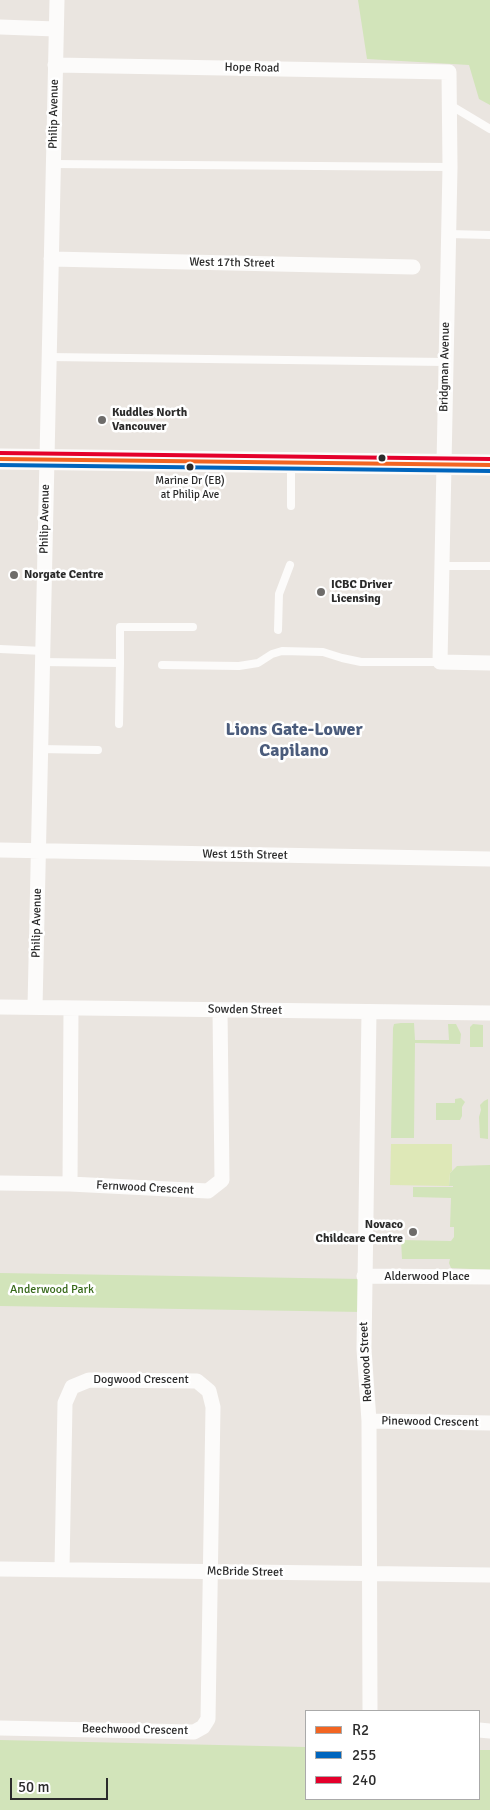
<!DOCTYPE html>
<html>
<head>
<meta charset="utf-8">
<style>
  body { margin:0 }
  #map { position:relative; width:490px; height:1810px; overflow:hidden; background:#eae5e0; font-family:Signika,sans-serif }
  canvas { display:block }
  .legend { position:absolute; left:305px; top:1710px; width:175px; height:90px; box-sizing:border-box; background:#fff; border:1px solid #aaa; margin:0; padding:6px 9px; list-style:none; font-size:15px; color:#2b2b2b }
  .legend li { display:flex; align-items:center; gap:10px; height:25px }
  .legend b { width:25px; border:1px solid #aaa }
  .scale { position:absolute; left:10px; top:1778px; width:98px; height:22px; box-sizing:border-box; border:2px solid #2b2b2b; border-top:0; padding-left:6px; font-size:15px; line-height:18px; white-space:nowrap; color:#2b2b2b; -webkit-text-stroke:4px #fff; paint-order:stroke }
</style>
</head>
<body>
<div id="map">
<canvas width="490" height="1810"></canvas>
<ul class="legend">
<li><b style="height:6px;background:#f26522"></b>R2</li>
<li><b style="height:6px;background:#0065bd"></b>255</li>
<li><b style="height:6px;background:#e4002b"></b>240</li>
</ul>
<div class="scale">50 m</div>
</div>
<script>
const c = document.querySelector('canvas').getContext('2d');
c.lineJoin = 'round';
function fill(path, color) {
  c.fillStyle = color;
  c.fill(path, 'evenodd');
}
function strokePath(path, color, width, dash) {
  c.strokeStyle = color;
  c.lineWidth = width;
  c.lineCap = dash ? 'butt' : 'round';
  c.setLineDash(dash || []);
  c.stroke(path);
}
function drawText(font, color, halo, rows, align = 'center') {
  c.font = font + ' Signika,sans-serif';
  c.lineWidth = 5;
  c.setLineDash([]);
  c.textBaseline = 'middle';
  c.strokeStyle = halo;
  c.fillStyle = color;
  for (const [text, x, y, turn = 0] of rows) {
    c.save();
    c.translate(x, y);
    c.rotate((+turn || 0) * Math.PI / 180);
    c.textAlign = isNaN(turn) ? turn : align;
    if (halo) c.strokeText(text, 0, 0);
    c.fillText(text, 0, 0);
    c.restore();
  }
}
fill(new Path2D(`
  M 358,0 L 490,0 L 490,105 L 479,99 L 469,65 L 367,59 Z
  M 401,1023 L 414,1023 L 415,1040 L 449,1040 L 448,1024 L 456,1024 L 461,1034 L 460,1044 L 415,1043 L 414,1138 L 391,1138 L 393,1028 L 394,1024 Z
  M 473,1024 L 483,1025 L 483,1047 L 470,1047 L 470,1027 Z
  M 461,1098 L 465,1102 L 462,1107 L 462,1116 L 460,1120 L 436,1120 L 436,1103 L 455,1103 L 455,1099 Z
  M 488,1099 L 488,1139 L 480,1138 L 479,1117 L 481,1110 L 480,1105 L 484,1101 Z
  M 490,1165 L 490,1270 L 451,1268 L 449,1263 L 450,1259 L 402,1259 L 401,1240 L 451,1241 L 454,1237 L 454,1227 L 450,1227 L 451,1198 L 413,1197 L 413,1187 L 453,1187 L 453,1186 L 449,1186 L 450,1173 L 457,1166 Z
  M 0,1273 L 362,1279 L 362,1312 L 0,1306 Z
  M 0,1740 L 306,1747 L 306,1799 L 479,1799 L 479,1750 L 490,1750 L 490,1810 L 0,1810 Z`), '#d2e4ba');
fill(new Path2D(`
  M 391,1144 L 452,1144 L 452,1171 L 450,1173 L 449,1186 L 390,1185 Z`), '#dee8b7');
strokePath(new Path2D(`
  M 450,105 L 490,129
  M 53,164 L 450,167
  M 448,234 L 490,235
  M 49,357 L 445,362
  M 291,463 L 291,506
  M 441,566 L 490,566
  M 278,630 L 279,594 L 290,565
  M 0,649 L 43,651
  M 42,662 L 120,663 L 120,627 L 193,627
  M 162,665 L 239,666 L 258,663 L 272,654 L 282,651 L 323,652 L 342,658 L 361,662 L 440,662
  M 119,724 L 120,663
  M 40,749 L 98,750`), '#fcfbfa', 8);
strokePath(new Path2D(`
  M 0,27 L 56,29
  M 55,65 L 449,72 L 450,167 L 440,662 L 490,663
  M 51,259 L 413,267
  M 0,850 L 490,859
  M 0,1007 L 490,1013
  M 35,1007 L 57,0
  M 71,1008 L 70,1184 L 208,1191 L 222,1180 L 220,1010
  M 369,1012 L 364,1349 L 369,1421 L 370,1711
  M 0,1183 L 70,1184
  M 364,1276 L 490,1277
  M 369,1421 L 490,1423
  M 0,1569 L 490,1575
  M 0,1728 L 194,1732 L 203,1727 L 208,1719 L 213,1407 L 209,1391 L 197,1381 L 89,1380 L 72,1387 L 65,1403 L 62,1569
  M 479,1730 L 490,1731`), '#fcfbfa', 15);
strokePath(new Path2D(`
  M 0,459 L 490,465`), '#fcfbfa', 21);
strokePath(new Path2D(`
  M 0,459 L 490,465`), '#f26522', 4);
strokePath(new Path2D(`
  M 0,465 L 490,471`), '#0065bd', 4);
strokePath(new Path2D(`
  M 0,453 L 490,459`), '#e4002b', 4);
for (const [x, y, r, color] of [
  [102,420,5,"#6e6c6a"],
  [382,458,4.5,"#2b2b2b"],
  [190,467,4.5,"#2b2b2b"],
  [14,575,5,"#6e6c6a"],
  [321,592,5,"#6e6c6a"],
  [413,1232,5,"#6e6c6a"]
]) {
  const dot = new Path2D();
  dot.arc(x, y, r, 0, 2 * Math.PI);
  c.fillStyle = color;
  c.fill(dot);
  strokePath(dot, '#fff', 2);
}
drawText('11px', '#2b2b2b', '#fff', [
  ["Marine Dr (EB)",190,481],
  ["at Philip Ave",190,495]
]);
drawText('12px', '#2b2b2b', '#fff', [
  ["Hope Road",252,68,1],
  ["Philip Avenue",54,114,-89],
  ["West 17th Street",232,263,1],
  ["Bridgman Avenue",445,367,-89],
  ["Philip Avenue",45,519,-89],
  ["West 15th Street",245,855,1],
  ["Philip Avenue",37,923,-89],
  ["Sowden Street",245,1010,1],
  ["Fernwood Crescent",145,1188,3],
  ["Alderwood Place",427,1277],
  ["Redwood Street",366,1362,-93],
  ["Dogwood Crescent",141,1380],
  ["Pinewood Crescent",430,1422,1],
  ["McBride Street",245,1572,1],
  ["Beechwood Crescent",135,1730,1]
]);
drawText('bold 12px', '#2b2b2b', '#fff', [
  ["Kuddles North",112,413],
  ["Vancouver",112,427],
  ["Norgate Centre",24,575],
  ["ICBC Driver",331,585],
  ["Licensing",331,599],
  ["Novaco",403,1225,"right"],
  ["Childcare Centre",403,1239,"right"]
], 'left');
drawText('12px', '#37691a', '#fff', [
  ["Anderwood Park",52,1290]
]);
drawText('bold 18px', '#4b5c7c', '#fff', [
  ["Lions Gate-Lower",294,730],
  ["Capilano",294,751]
]);
</script>
</body>
</html>
